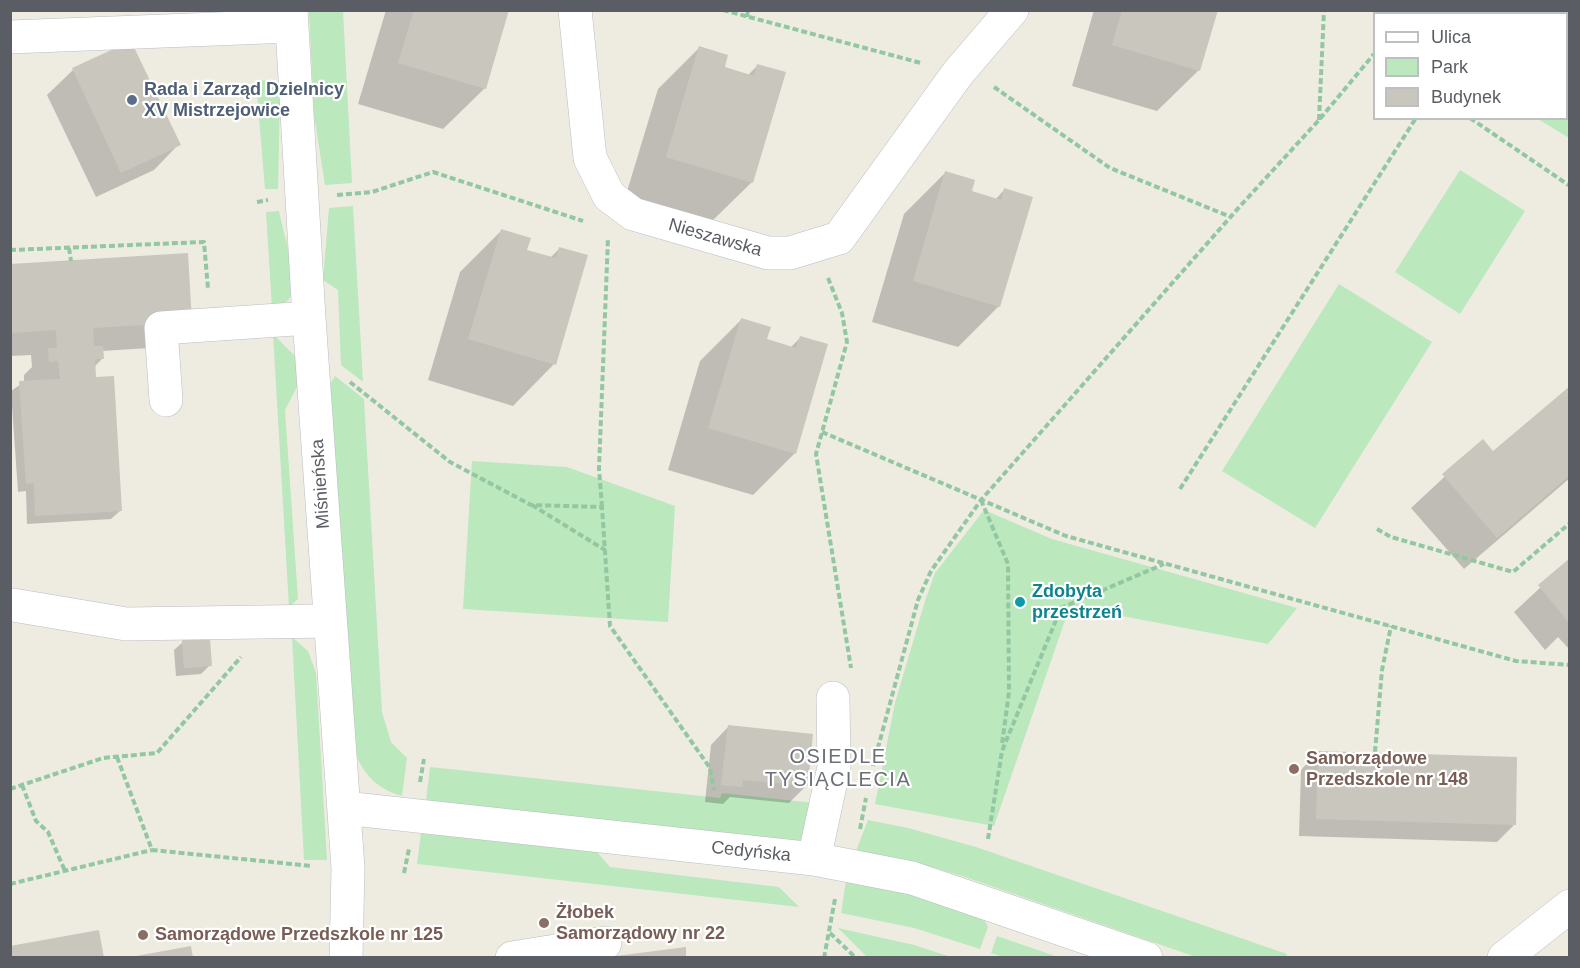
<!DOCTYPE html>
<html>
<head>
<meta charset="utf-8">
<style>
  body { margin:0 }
  #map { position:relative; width:1580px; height:968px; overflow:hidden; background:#eeece1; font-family:Helvetica,sans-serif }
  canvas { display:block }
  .frame { position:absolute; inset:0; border:12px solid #5a5e64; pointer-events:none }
  .legend { position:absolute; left:1373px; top:12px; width:195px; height:108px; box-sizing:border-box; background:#fff; border:2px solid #bdbfc1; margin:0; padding:8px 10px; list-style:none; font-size:18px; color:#5a5e64 }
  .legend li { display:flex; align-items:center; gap:12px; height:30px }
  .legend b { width:30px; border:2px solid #bdbfc1 }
</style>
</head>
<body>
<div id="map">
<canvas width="1580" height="968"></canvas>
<div class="frame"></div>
<ul class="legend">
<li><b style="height:8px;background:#fff"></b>Ulica</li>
<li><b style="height:16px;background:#bbe8bc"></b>Park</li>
<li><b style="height:16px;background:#c9c6be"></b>Budynek</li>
</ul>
</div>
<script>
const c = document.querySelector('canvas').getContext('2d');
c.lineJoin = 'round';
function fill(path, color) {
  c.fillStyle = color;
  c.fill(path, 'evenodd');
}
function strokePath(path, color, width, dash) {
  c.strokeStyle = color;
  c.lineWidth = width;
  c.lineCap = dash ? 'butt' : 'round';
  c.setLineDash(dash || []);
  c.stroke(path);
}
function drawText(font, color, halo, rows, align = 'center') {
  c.font = font + ' Helvetica,sans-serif';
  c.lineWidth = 4.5;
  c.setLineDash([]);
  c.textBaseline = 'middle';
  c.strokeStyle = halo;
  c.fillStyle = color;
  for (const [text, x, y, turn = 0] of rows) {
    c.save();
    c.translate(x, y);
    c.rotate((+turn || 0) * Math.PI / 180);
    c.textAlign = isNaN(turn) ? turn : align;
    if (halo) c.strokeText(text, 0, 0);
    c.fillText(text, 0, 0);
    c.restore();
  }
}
fill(new Path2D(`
  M 309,11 L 343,11 L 352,183 L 325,185 L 314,115 Z
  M 1567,39 L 1570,41 L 1569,138 L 1538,119 L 1566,118 Z
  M 266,80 L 280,94 L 278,189 L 265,189 L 256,81 Z
  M 1460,170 L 1525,211 L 1460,314 L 1395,272 Z
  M 353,206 L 363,382 L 341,365 L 338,290 L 323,280 L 329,208 Z
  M 279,211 C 283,232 298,275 291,295 C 289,303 279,305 272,308 L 266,212 Z
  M 1339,284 L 1432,342 L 1315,528 L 1222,471 Z
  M 273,334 L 296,357 L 299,383 L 285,410 L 298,599 L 289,607 Z
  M 335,376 L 364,399 L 382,712 L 391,742 L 407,758 L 402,796 C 377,789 363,774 354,750 L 330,384 Z
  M 472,461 L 567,467 L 675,506 L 668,622 L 463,609 Z
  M 984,510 L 1052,539 L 1297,608 L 1268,644 L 1070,606 L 994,826 L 875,804 L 895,703 L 925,601 L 935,573 Z
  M 292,637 L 308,651 L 316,673 L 327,860 L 304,860 Z
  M 430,767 L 720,798 L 722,793 L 815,803 L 804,844 L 426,801 Z
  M 868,820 L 908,828 L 976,847 L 1287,954 L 1285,958 L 1196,957 L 962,876 L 928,866 L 856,851 Z
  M 421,833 L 597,852 L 610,867 L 779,887 L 799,907 L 417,864 Z
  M 846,881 L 902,891 L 982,915 L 988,927 L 980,949 L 914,928 L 841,913 Z
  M 838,928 L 914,945 L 951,957 L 867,957 Z
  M 997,936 L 1058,957 L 1003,957 L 991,953 Z`), '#bbe8bc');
fill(new Path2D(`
  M 386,10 L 508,10 L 485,88 L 443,129 L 358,104 Z
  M 1094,10 L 1216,10 L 1199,70 L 1157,111 L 1072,86 Z
  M 130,43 L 179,144 L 154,170 L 96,197 L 47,95 L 73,70 Z
  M 699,48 L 723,68 L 748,75 L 758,65 L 752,182 L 710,223 L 625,198 L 658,89 Z
  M 946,172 L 970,192 L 995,200 L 1004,190 L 999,306 L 958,347 L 872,322 L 904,214 Z
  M 501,231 L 525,251 L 550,258 L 560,248 L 554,364 L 513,406 L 428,380 L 460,272 Z
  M 186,255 L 165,347 L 102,351 L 103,358 L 94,367 L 120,511 L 111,519 L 27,524 L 26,491 L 18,492 L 11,391 L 24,382 L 24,375 L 32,367 L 31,355 L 10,356 L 10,266 Z
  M 741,320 L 765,340 L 790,348 L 800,338 L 826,345 L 794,454 L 753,495 L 668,470 L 700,361 Z
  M 1570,388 L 1570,478 L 1464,569 L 1411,508 L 1483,441 L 1493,453 Z
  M 1570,560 L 1570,650 L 1558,637 L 1545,650 L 1514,612 Z
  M 183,642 L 210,665 L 201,674 L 176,676 L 174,650 Z
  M 728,727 L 806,786 L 789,803 L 730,797 L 723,804 L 705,802 L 711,745 Z
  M 1318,752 L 1514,825 L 1497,842 L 1299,836 L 1301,770 Z`), '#0003');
fill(new Path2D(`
  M 414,10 L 509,10 L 486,89 L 398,63 Z
  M 1122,10 L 1218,10 L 1200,71 L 1112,45 Z
  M 131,41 L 181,145 L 121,173 L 72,68 Z
  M 699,46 L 728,55 L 725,67 L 754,76 L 757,64 L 786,72 L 753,183 L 666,157 Z
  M 945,171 L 975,180 L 972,191 L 1001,200 L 1004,188 L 1033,197 L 1000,307 L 913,281 Z
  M 501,229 L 531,238 L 527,250 L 556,258 L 559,247 L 588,255 L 556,365 L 468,339 Z
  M 188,253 L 192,322 L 93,328 L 94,346 L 103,346 L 104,359 L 95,359 L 96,377 L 114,376 L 122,511 L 35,516 L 34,483 L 26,484 L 19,381 L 60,379 L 58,361 L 49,362 L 48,348 L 57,348 L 56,330 L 10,333 L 10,264 Z
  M 741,318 L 771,327 L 767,339 L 796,348 L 800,336 L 828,344 L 796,454 L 708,428 Z
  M 1570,386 L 1570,475 L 1497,538 L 1442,474 L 1483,439 L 1493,451 Z
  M 1570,558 L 1570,624 L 1538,585 Z
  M 210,638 L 212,666 L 184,668 L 182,640 Z
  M 728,725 L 813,734 L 808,786 L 743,780 L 742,787 L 721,785 Z
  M 1318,751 L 1517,757 L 1516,825 L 1316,819 Z
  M 99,930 L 104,958 L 10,958 L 10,946 Z
  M 191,946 L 193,958 L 136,958 L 136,956 Z
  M 686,947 L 686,958 L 616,958 L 616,956 Z`), '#c9c6be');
const minor = new Path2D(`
  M 291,10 L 309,318 L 348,868 L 346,958
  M 575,10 L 590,158 L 609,196 L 633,214 L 768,253 L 790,253 L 839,238 L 958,73 L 1012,10
  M 10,37 L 292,26
  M 166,400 L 161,328 L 309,318
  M 13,605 L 126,624 L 330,621
  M 344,808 L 814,859 L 912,878 L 1146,958
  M 814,859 L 834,767 L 833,698
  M 512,958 L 605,943
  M 1504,958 L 1570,906`);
strokePath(minor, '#b9bcc2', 34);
strokePath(new Path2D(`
  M 723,10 L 921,63
  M 1403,14 L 1404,10
  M 1480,14 L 1482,10
  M 747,17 L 748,10
  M 994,87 L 1110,168 L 1231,217
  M 1470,118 L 1570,186
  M 1319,120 L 1324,10
  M 337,195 L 372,192 L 433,172 L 583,221
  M 257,202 L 268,200
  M 69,248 L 71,261
  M 10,250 L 204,242 L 208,289
  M 828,278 L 842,313 L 847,342 L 816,454 L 851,668
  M 350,382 L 450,462 L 531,505 L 602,507 L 610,626 L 710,768 L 714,790
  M 822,432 L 1066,536 L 1516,661 L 1570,665
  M 1180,489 L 1416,118
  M 981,500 L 1008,564 L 1009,692 L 1002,744
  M 532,505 L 605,550
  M 602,507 L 599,469 L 608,238
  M 1377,529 L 1391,537 L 1513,572 L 1570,523
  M 1375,752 L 1382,670 L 1391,626
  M 117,757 L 152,850 L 312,866
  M 873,766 L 918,600 L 931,571 L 981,500 L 1242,204 L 1319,120 L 1374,54
  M 420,782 L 424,759
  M 22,785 L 36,821 L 48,832 L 65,871
  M 10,789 L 103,758 L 157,753 L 241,657
  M 860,829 L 866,798
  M 988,839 L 1002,751 L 1061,608 L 1164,564
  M 404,873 L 409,849
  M 10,884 L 152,850
  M 830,933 L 856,958
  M 824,958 L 835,899`), '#92c7a2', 4, [6, 3]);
strokePath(minor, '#fff', 33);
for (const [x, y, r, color] of [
  [132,100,6,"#5c6f8a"],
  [1020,602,6,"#0f9aa8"],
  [1294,769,6,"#8d6e63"],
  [544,923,6,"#8d6e63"],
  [143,935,6,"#8d6e63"]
]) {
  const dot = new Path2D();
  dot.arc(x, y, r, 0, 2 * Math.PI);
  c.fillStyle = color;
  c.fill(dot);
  strokePath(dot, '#fff', 2);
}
drawText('bold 18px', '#4e5e75', '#fff', [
  ["Rada i Zarząd Dzielnicy",144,90],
  ["XV Mistrzejowice",144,111]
], 'left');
drawText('18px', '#5a5e64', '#fff', [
  ["Nieszawska",715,238,16],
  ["Miśnieńska",321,484,-94],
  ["Cedyńska",751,852,6]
]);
drawText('bold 18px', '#0d838f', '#fff', [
  ["Zdobyta",1032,592],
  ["przestrzeń",1032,613]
], 'left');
drawText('bold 18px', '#785e54', '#fff', [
  ["Samorządowe",1306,759],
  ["Przedszkole nr 148",1306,780],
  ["Żłobek",556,913],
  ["Samorządowy nr 22",556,934],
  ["Samorządowe Przedszkole nr 125",155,935]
], 'left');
c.letterSpacing = '1.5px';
drawText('20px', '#6b7076', '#fff', [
  ["OSIEDLE",838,757],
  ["TYSIĄCLECIA",838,780]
]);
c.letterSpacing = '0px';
</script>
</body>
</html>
